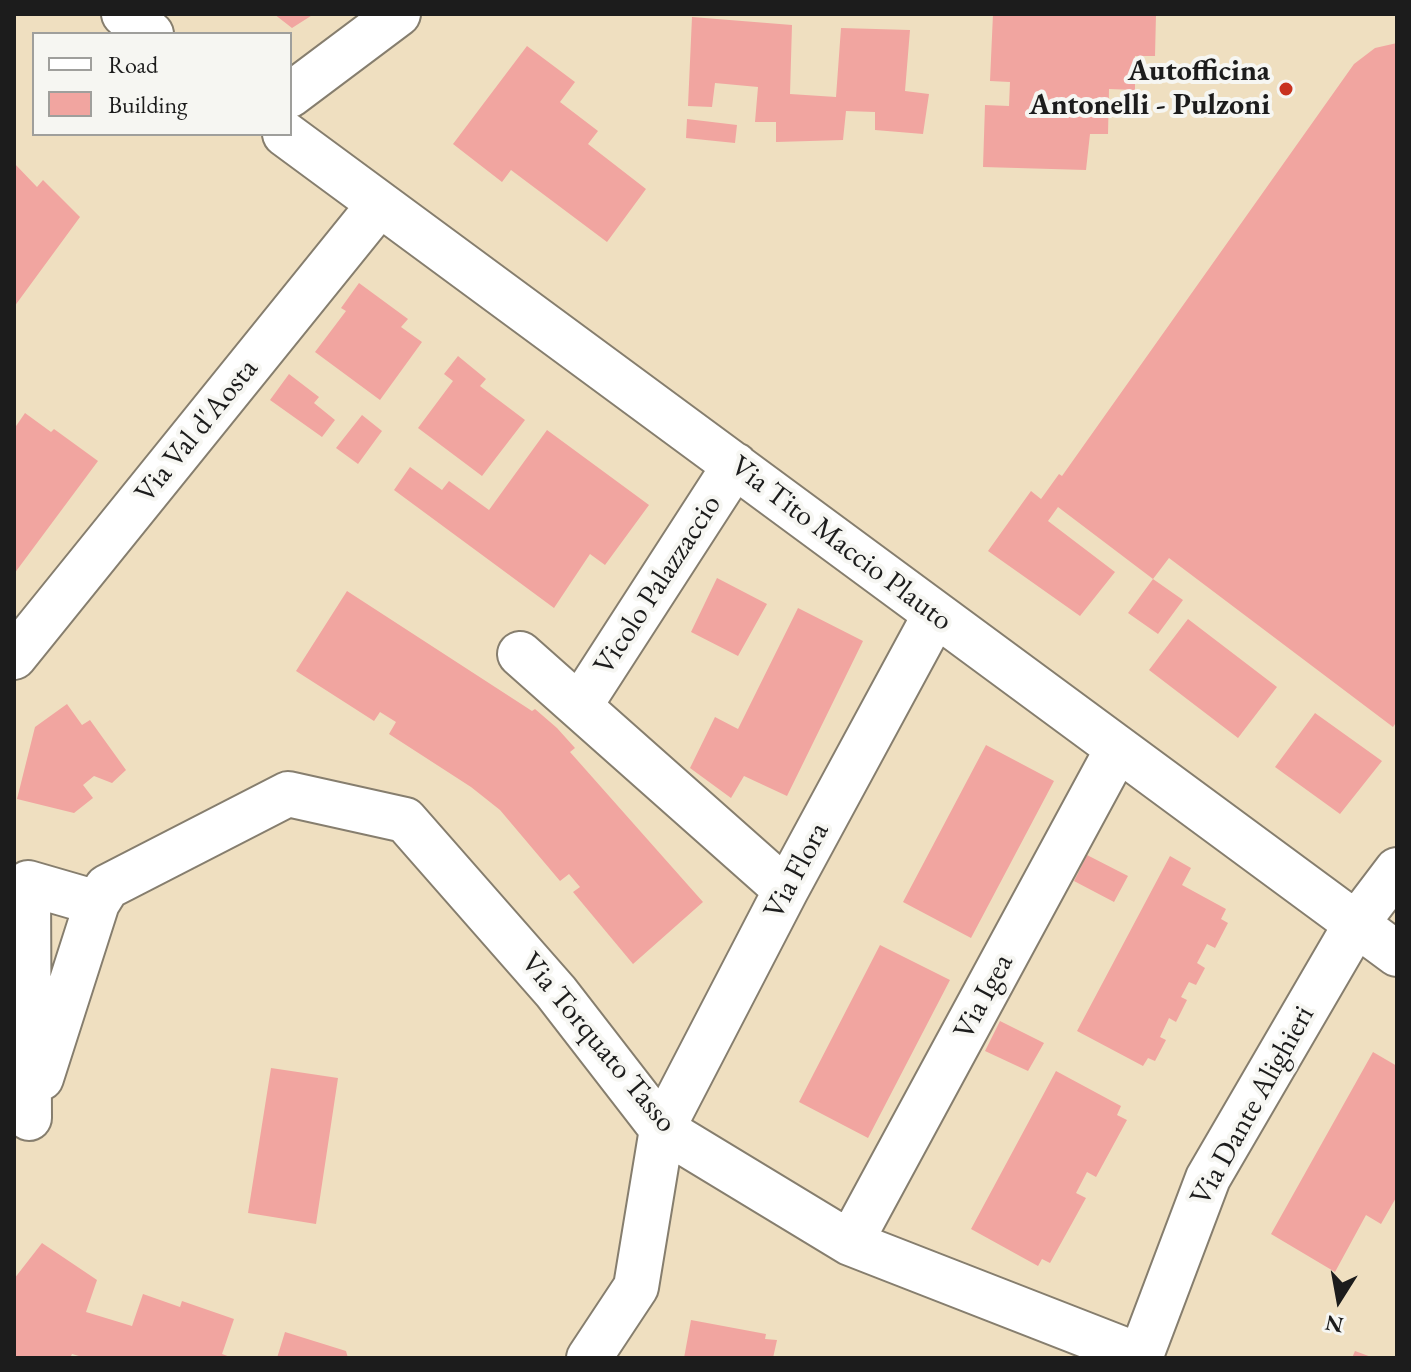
<!DOCTYPE html>
<html>
<head>
<meta charset="utf-8">
<style>
  body { margin:0 }
  #map { position:relative; width:1411px; height:1372px; overflow:hidden; background:#efdfc0; font-family:"EB Garamond",serif }
  canvas { display:block }
  .frame { position:absolute; inset:0; border:16px solid #1c1c1c; pointer-events:none }
  .legend { position:absolute; left:32px; top:32px; width:260px; height:104px; box-sizing:border-box; background:#f6f6f2; border:2px solid #9f9f9c; margin:0; padding:10px 14px; list-style:none; font-size:24px; color:#1c1c1c }
  .legend li { display:flex; align-items:center; gap:16px; height:40px }
  .legend b { width:40px; border:2px solid #9f9f9c }
  .north { position:absolute; left:1299px; top:1260px; width:80px; height:80px; -webkit-text-stroke:6px #f6f6f2; paint-order:stroke; rotate:191deg; font-size:22px; font-weight:700; line-height:32px; text-align:center; color:#1c1c1c }
  .north::after { content:''; display:block; margin:auto; width:28px; height:36px; background:#1c1c1c; clip-path:polygon(50% 0,100% 100%,50% 72%,0 100%) }
</style>
</head>
<body>
<div id="map">
<canvas width="1411" height="1372"></canvas>
<div class="frame"></div>
<ul class="legend">
<li><b style="height:10px;background:#fff"></b>Road</li>
<li><b style="height:22px;background:#f1a5a0"></b>Building</li>
</ul>
<div class="north">N</div>
</div>
<script>
const c = document.querySelector('canvas').getContext('2d');
c.lineJoin = 'round';
function fill(path, color) {
  c.fillStyle = color;
  c.fill(path, 'evenodd');
}
function strokePath(path, color, width, dash) {
  c.strokeStyle = color;
  c.lineWidth = width;
  c.lineCap = dash ? 'butt' : 'round';
  c.setLineDash(dash || []);
  c.stroke(path);
}
function drawText(font, color, halo, rows, align = 'center') {
  c.font = font + ' "EB Garamond",serif';
  c.lineWidth = 8;
  c.setLineDash([]);
  c.textBaseline = 'middle';
  c.strokeStyle = halo;
  c.fillStyle = color;
  for (const [text, x, y, turn = 0] of rows) {
    c.save();
    c.translate(x, y);
    c.rotate((+turn || 0) * Math.PI / 180);
    c.textAlign = isNaN(turn) ? turn : align;
    if (halo) c.strokeText(text, 0, 0);
    c.fillText(text, 0, 0);
    c.restore();
  }
}
fill(new Path2D(`
  M 274,14 L 314,14 L 292,28 Z
  M 993,14 L 1156,14 L 1155,56 L 1135,56 L 1135,90 L 1109,89 L 1108,134 L 1090,134 L 1086,170 L 983,167 L 985,105 L 1009,106 L 1010,82 L 990,81 Z
  M 692,17 L 792,25 L 790,94 L 836,97 L 841,28 L 910,30 L 905,91 L 929,94 L 923,134 L 875,130 L 875,112 L 846,111 L 843,140 L 776,142 L 776,122 L 755,122 L 758,87 L 715,83 L 712,107 L 688,106 Z
  M 1397,43 L 1397,721 L 1393,727 L 1169,558 L 1153,579 L 1058,507 L 1048,521 L 1115,572 L 1080,616 L 988,551 L 1031,491 L 1041,499 L 1059,474 L 1062,476 L 1354,64 L 1375,48 Z
  M 527,46 L 575,82 L 560,102 L 598,131 L 588,144 L 646,189 L 607,242 L 511,170 L 502,182 L 453,144 Z
  M 687,119 L 737,125 L 735,143 L 686,138 Z
  M 14,163 L 37,187 L 43,180 L 80,217 L 14,307 Z
  M 359,283 L 408,319 L 401,327 L 422,342 L 380,400 L 315,352 L 346,311 L 341,308 Z
  M 458,356 L 486,379 L 480,386 L 525,420 L 482,476 L 418,428 L 453,381 L 444,374 Z
  M 289,374 L 319,397 L 314,403 L 335,420 L 322,437 L 270,400 Z
  M 25,413 L 51,432 L 54,429 L 98,461 L 14,574 L 14,429 Z
  M 362,415 L 382,431 L 358,464 L 336,448 Z
  M 547,430 L 649,505 L 605,565 L 590,554 L 554,608 L 394,490 L 410,467 L 442,490 L 449,481 L 489,510 Z
  M 717,578 L 767,604 L 738,656 L 691,632 Z
  M 1153,579 L 1183,600 L 1158,634 L 1128,613 Z
  M 347,591 L 532,711 L 535,709 L 557,728 L 575,748 L 570,752 L 703,902 L 633,964 L 573,892 L 580,887 L 569,874 L 560,881 L 500,810 L 471,787 L 389,734 L 396,722 L 380,712 L 374,721 L 296,671 Z
  M 798,608 L 863,641 L 787,796 L 744,776 L 731,798 L 690,768 L 715,717 L 738,729 Z
  M 1188,619 L 1277,687 L 1238,738 L 1149,670 Z
  M 67,704 L 82,725 L 90,720 L 126,770 L 112,783 L 94,776 L 83,785 L 93,798 L 74,813 L 17,799 L 35,727 Z
  M 1315,713 L 1382,761 L 1340,814 L 1275,767 Z
  M 986,745 L 1054,781 L 971,938 L 903,902 Z
  M 1087,855 L 1128,876 L 1114,902 L 1074,881 Z
  M 1170,856 L 1191,868 L 1182,885 L 1226,909 L 1221,919 L 1228,923 L 1215,948 L 1207,944 L 1197,963 L 1205,968 L 1196,985 L 1189,982 L 1181,997 L 1187,1000 L 1176,1022 L 1169,1018 L 1160,1037 L 1166,1040 L 1155,1061 L 1148,1058 L 1143,1066 L 1077,1031 Z
  M 880,945 L 950,980 L 868,1138 L 799,1102 Z
  M 1000,1021 L 1044,1043 L 1028,1071 L 985,1051 Z
  M 1373,1052 L 1397,1066 L 1397,1196 L 1381,1224 L 1366,1215 L 1335,1272 L 1271,1234 Z
  M 271,1068 L 338,1078 L 316,1224 L 248,1213 Z
  M 1056,1071 L 1121,1106 L 1117,1115 L 1127,1120 L 1096,1177 L 1087,1172 L 1076,1193 L 1086,1198 L 1050,1263 L 1042,1259 L 1038,1266 L 971,1229 Z
  M 42,1243 L 97,1280 L 86,1312 L 132,1326 L 143,1294 L 180,1307 L 182,1301 L 234,1319 L 222,1354 L 233,1358 L 86,1358 L 72,1354 L 70,1358 L 14,1358 L 14,1279 Z
  M 691,1320 L 766,1334 L 765,1339 L 777,1340 L 773,1358 L 684,1358 Z
  M 285,1332 L 346,1351 L 348,1358 L 277,1358 Z
  M 1355,1351 L 1374,1358 L 1352,1358 Z`), '#f1a5a0');
const minor = new Path2D(`
  M 124,14 L 151,34
  M 290,95 L 398,14
  M 285,134 L 1397,954
  M 520,654 L 786,890
  M 14,657 L 379,205
  M 580,705 L 735,465
  M 41,1078 L 97,903
  M 29,1118 L 28,883 L 97,903 L 107,887 L 288,794 L 405,820 L 556,992 L 662,1129 L 850,1243 L 1140,1356
  M 850,1243 L 1117,750
  M 589,1358 L 636,1287 L 662,1129 L 786,890 L 935,615
  M 1140,1358 L 1208,1178 L 1356,924 L 1397,870`);
strokePath(minor, '#867e6e', 48);
strokePath(minor, '#fff', 44);
for (const [x, y, r, color] of [
  [1286,89,8,"#c8321e"]
]) {
  const dot = new Path2D();
  dot.arc(x, y, r, 0, 2 * Math.PI);
  c.fillStyle = color;
  c.fill(dot);
  strokePath(dot, '#f6f6f2', 3);
}
drawText('bold 30px', '#1c1c1c', '#f6f6f2', [
  ["Autofficina",1270,72],
  ["Antonelli - Pulzoni",1270,106]
], 'right');
drawText('30px', '#1c1c1c', '#f6f6f2', [
  ["Via Val d'Aosta",197,431,-51],
  ["Via Tito Maccio Plauto",841,544,37],
  ["Vicolo Palazzaccio",658,585,-57],
  ["Via Flora",797,871,-62],
  ["Via Igea",984,997,-62],
  ["Via Torquato Tasso",598,1043,50],
  ["Via Dante Alighieri",1253,1106,-61]
]);
</script>
</body>
</html>
